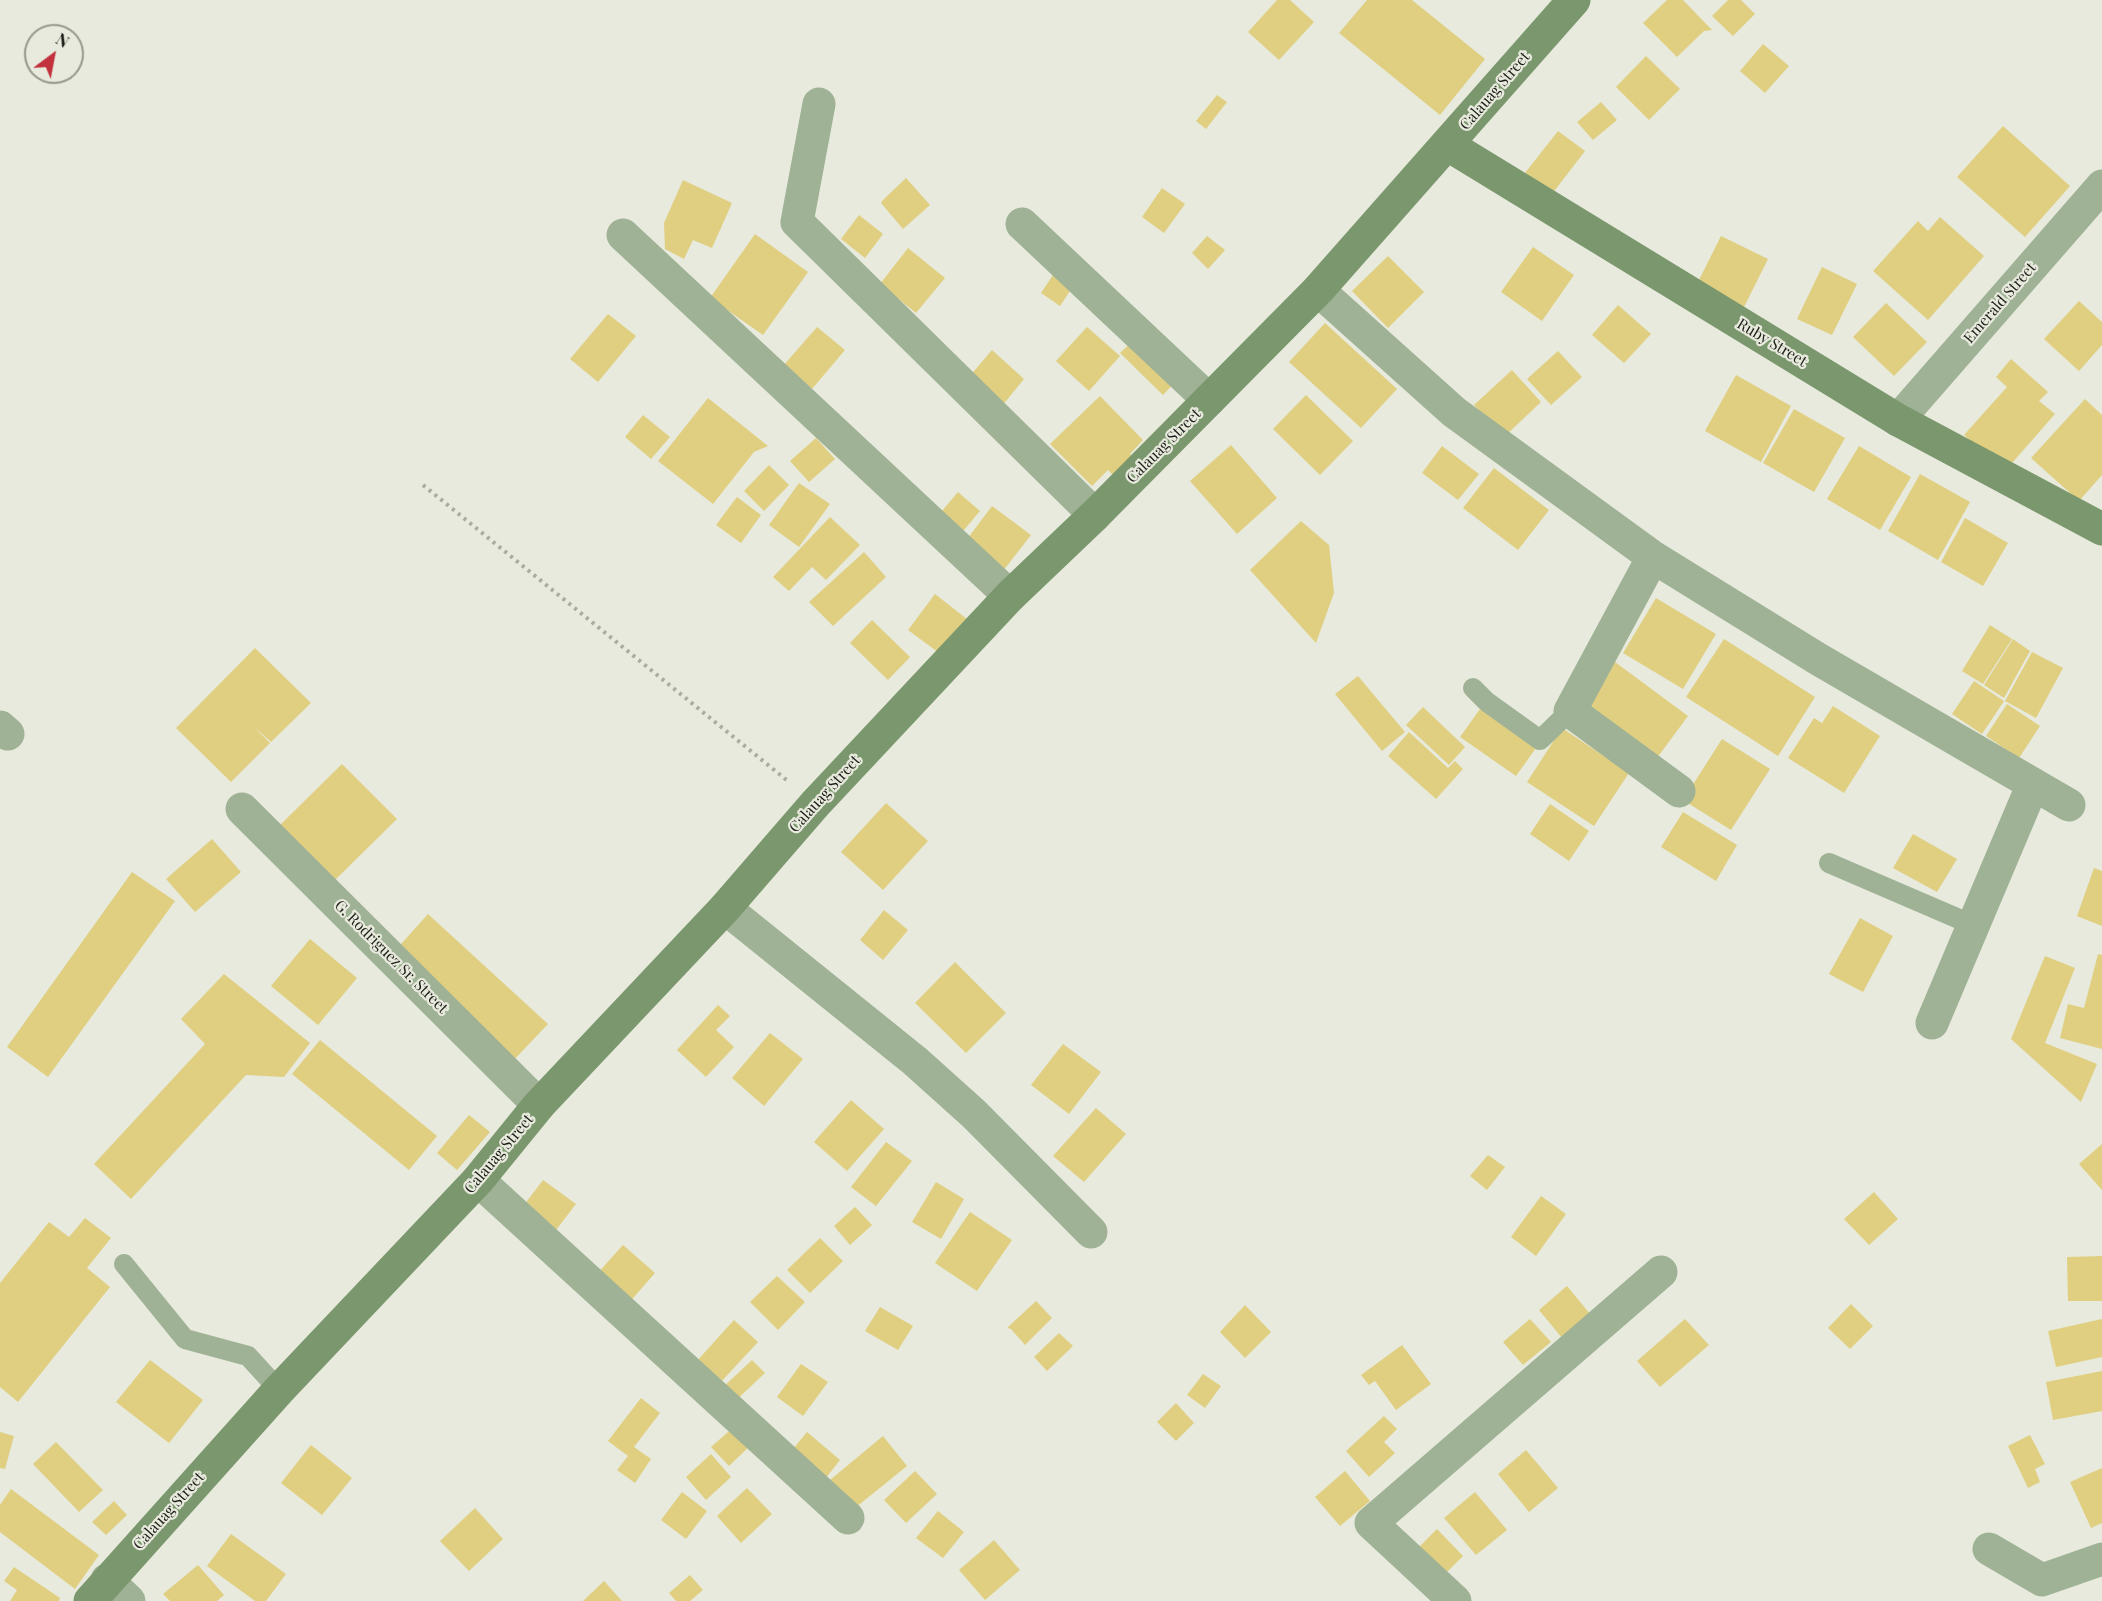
<!DOCTYPE html>
<html>
<head>
<meta charset="utf-8">
<style>
  body { margin:0 }
  #map { position:relative; width:2102px; height:1601px; overflow:hidden; background:#e7eadc; font-family:"Playfair Display",serif }
  canvas { display:block }
  .north { position:absolute; left:24px; top:24px; width:60px; height:60px; box-sizing:border-box; background:#e7eadc; border:2px solid #96988e; border-radius:50%; rotate:32deg; font-size:16px; font-weight:700; line-height:24px; text-align:center; color:#1c1d18 }
  .north::after { content:''; display:block; margin:auto; width:21px; height:27px; background:#c2323d; clip-path:polygon(50% 0,100% 100%,50% 72%,0 100%) }
</style>
</head>
<body>
<div id="map">
<canvas width="2102" height="1601"></canvas>
<div class="north">N</div>
</div>
<script>
const c = document.querySelector('canvas').getContext('2d');
c.lineJoin = 'round';
function fill(path, color) {
  c.fillStyle = color;
  c.fill(path, 'evenodd');
}
function strokePath(path, color, width, dash) {
  c.strokeStyle = color;
  c.lineWidth = width;
  c.lineCap = dash ? 'butt' : 'round';
  c.setLineDash(dash || []);
  c.stroke(path);
}
function drawText(font, color, halo, rows, align = 'center') {
  c.font = font + ' "Playfair Display",serif';
  c.lineWidth = 4.5;
  c.setLineDash([]);
  c.textBaseline = 'middle';
  c.strokeStyle = halo;
  c.fillStyle = color;
  for (const [text, x, y, turn = 0] of rows) {
    c.save();
    c.translate(x, y);
    c.rotate((+turn || 0) * Math.PI / 180);
    c.textAlign = isNaN(turn) ? turn : align;
    if (halo) c.strokeText(text, 0, 0);
    c.fillText(text, 0, 0);
    c.restore();
  }
}
fill(new Path2D(`
  M 1277,0 L 1290,0 L 1314,22 L 1279,60 L 1248,32 Z
  M 1367,0 L 1412,0 L 1485,59 L 1440,115 L 1339,33 Z
  M 1667,0 L 1683,0 L 1712,30 L 1704,31 L 1677,57 L 1643,23 Z
  M 1728,0 L 1741,0 L 1755,14 L 1733,36 L 1712,16 Z
  M 1763,44 L 1789,66 L 1765,93 L 1740,71 Z
  M 1646,56 L 1680,89 L 1649,120 L 1616,87 Z
  M 1217,95 L 1227,102 L 1206,129 L 1196,121 Z
  M 1601,102 L 1617,120 L 1593,140 L 1577,122 Z
  M 2003,126 L 2070,186 L 2025,237 L 1957,177 Z
  M 1558,131 L 1585,151 L 1552,194 L 1525,173 Z
  M 906,178 L 930,205 L 903,229 L 881,203 L 883,200 Z
  M 683,180 L 732,203 L 712,248 L 693,240 L 684,259 L 665,249 L 664,223 Z
  M 1162,188 L 1185,204 L 1164,233 L 1142,217 Z
  M 859,215 L 883,234 L 865,258 L 841,239 Z
  M 1940,217 L 1984,256 L 1928,320 L 1873,271 L 1918,221 L 1928,231 Z
  M 755,234 L 808,272 L 763,335 L 710,298 Z
  M 1207,236 L 1225,250 L 1208,269 L 1192,253 Z
  M 1721,236 L 1768,259 L 1744,307 L 1697,284 Z
  M 1533,247 L 1574,275 L 1542,321 L 1501,292 Z
  M 908,248 L 945,278 L 916,313 L 880,284 Z
  M 1388,256 L 1424,292 L 1388,328 L 1352,291 Z
  M 1822,267 L 1857,284 L 1832,335 L 1797,319 Z
  M 1057,269 L 1076,282 L 1060,306 L 1041,293 Z
  M 2079,301 L 2102,322 L 2102,345 L 2079,371 L 2044,339 Z
  M 1886,303 L 1927,342 L 1894,376 L 1853,337 Z
  M 1618,305 L 1651,334 L 1624,363 L 1592,335 Z
  M 608,314 L 636,336 L 598,382 L 570,359 Z
  M 1325,323 L 1397,389 L 1361,428 L 1289,362 Z
  M 817,327 L 845,350 L 812,389 L 783,366 Z
  M 1087,327 L 1120,356 L 1089,391 L 1056,361 Z
  M 1138,336 L 1180,377 L 1163,395 L 1120,353 Z
  M 992,350 L 1024,379 L 1002,406 L 969,377 Z
  M 1558,351 L 1582,377 L 1551,405 L 1527,379 Z
  M 2011,359 L 2048,392 L 2039,401 L 2055,414 L 2005,471 L 1964,435 L 2007,387 L 1996,377 Z
  M 1512,370 L 1541,402 L 1504,437 L 1474,405 Z
  M 1736,375 L 1791,406 L 1761,462 L 1705,431 Z
  M 1306,395 L 1353,441 L 1320,475 L 1273,429 Z
  M 1100,396 L 1143,440 L 1130,454 L 1137,462 L 1118,480 L 1108,470 L 1092,486 L 1050,444 Z
  M 708,398 L 768,446 L 754,452 L 713,504 L 658,461 Z
  M 2085,399 L 2102,415 L 2102,475 L 2079,501 L 2031,458 Z
  M 1794,409 L 1845,438 L 1814,492 L 1763,463 Z
  M 643,415 L 670,437 L 651,459 L 625,437 Z
  M 816,438 L 835,459 L 809,482 L 790,461 Z
  M 1231,445 L 1277,498 L 1237,534 L 1190,481 Z
  M 1442,446 L 1479,474 L 1458,500 L 1422,473 Z
  M 1859,446 L 1911,477 L 1880,530 L 1827,499 Z
  M 769,465 L 789,485 L 764,511 L 744,491 Z
  M 1494,468 L 1549,510 L 1518,550 L 1463,508 Z
  M 1920,474 L 1970,502 L 1938,560 L 1888,531 Z
  M 799,483 L 830,504 L 799,547 L 769,525 Z
  M 958,492 L 980,511 L 958,537 L 936,518 Z
  M 737,497 L 761,515 L 741,543 L 716,525 Z
  M 992,506 L 1031,535 L 1003,571 L 965,542 Z
  M 830,517 L 860,545 L 826,580 L 812,567 L 789,591 L 773,577 Z
  M 1965,518 L 2008,543 L 1983,586 L 1941,562 Z
  M 1301,521 L 1329,545 L 1334,593 L 1316,643 L 1250,570 Z
  M 864,552 L 886,577 L 833,626 L 809,602 Z
  M 935,594 L 972,623 L 946,658 L 908,630 Z
  M 1656,598 L 1716,634 L 1683,689 L 1623,653 Z
  M 872,620 L 910,657 L 888,680 L 850,643 Z
  M 1990,625 L 2012,639 L 1983,684 L 1962,671 Z
  M 1724,639 L 1815,697 L 1778,756 L 1686,697 Z
  M 2013,639 L 2030,651 L 2004,698 L 1984,685 Z
  M 255,648 L 311,703 L 271,742 L 253,726 L 270,743 L 231,782 L 176,728 Z
  M 2032,652 L 2063,668 L 2036,718 L 2005,701 Z
  M 1615,662 L 1688,716 L 1654,762 L 1581,708 Z
  M 1358,676 L 1405,732 L 1382,751 L 1335,694 Z
  M 1974,681 L 2004,701 L 1982,734 L 1952,714 Z
  M 2007,704 L 2040,726 L 2019,758 L 1986,736 Z
  M 1833,706 L 1880,736 L 1844,793 L 1788,758 L 1814,718 L 1822,723 Z
  M 1423,707 L 1465,747 L 1449,765 L 1406,725 Z
  M 1480,709 L 1536,748 L 1516,776 L 1460,737 Z
  M 1562,728 L 1629,773 L 1594,826 L 1527,782 Z
  M 1409,732 L 1448,768 L 1455,761 L 1463,769 L 1436,799 L 1388,756 Z
  M 1722,739 L 1770,769 L 1731,830 L 1683,800 Z
  M 342,764 L 397,819 L 334,881 L 279,826 Z
  M 886,803 L 928,841 L 883,890 L 841,852 Z
  M 1550,804 L 1589,831 L 1569,861 L 1530,834 Z
  M 1683,812 L 1737,845 L 1716,881 L 1661,847 Z
  M 1913,834 L 1957,859 L 1937,892 L 1893,868 Z
  M 212,839 L 241,872 L 195,912 L 166,879 Z
  M 2094,868 L 2102,871 L 2102,926 L 2077,916 Z
  M 132,872 L 175,901 L 48,1077 L 7,1047 Z
  M 884,910 L 908,930 L 883,960 L 860,940 Z
  M 428,914 L 548,1024 L 511,1063 L 393,953 Z
  M 1860,918 L 1893,936 L 1863,992 L 1829,974 Z
  M 310,939 L 357,978 L 318,1025 L 271,986 Z
  M 2098,954 L 2102,955 L 2102,1049 L 2060,1038 L 2068,1004 L 2084,1008 Z
  M 2045,956 L 2075,968 L 2045,1043 L 2097,1064 L 2081,1102 L 2011,1039 Z
  M 955,962 L 1006,1013 L 966,1053 L 915,1003 Z
  M 224,974 L 310,1043 L 284,1077 L 246,1075 L 131,1199 L 94,1164 L 205,1044 L 181,1019 Z
  M 718,1005 L 730,1016 L 716,1030 L 734,1047 L 706,1077 L 677,1050 Z
  M 770,1033 L 803,1059 L 764,1106 L 732,1078 Z
  M 320,1040 L 437,1136 L 409,1170 L 292,1074 Z
  M 1063,1044 L 1101,1072 L 1069,1114 L 1031,1085 Z
  M 851,1100 L 884,1129 L 847,1171 L 814,1142 Z
  M 1096,1108 L 1126,1134 L 1084,1182 L 1053,1156 Z
  M 469,1115 L 490,1132 L 457,1170 L 437,1153 Z
  M 886,1142 L 912,1161 L 876,1206 L 851,1187 Z
  M 2102,1144 L 2102,1190 L 2079,1164 Z
  M 1488,1155 L 1505,1167 L 1487,1190 L 1470,1176 Z
  M 543,1180 L 576,1204 L 556,1230 L 524,1205 Z
  M 936,1182 L 964,1199 L 941,1239 L 912,1222 Z
  M 1874,1192 L 1898,1219 L 1869,1245 L 1844,1219 Z
  M 1541,1196 L 1566,1214 L 1536,1256 L 1511,1237 Z
  M 855,1207 L 872,1225 L 850,1245 L 834,1226 Z
  M 970,1212 L 1012,1240 L 977,1291 L 935,1263 Z
  M 85,1218 L 111,1238 L 87,1268 L 110,1287 L 18,1402 L 0,1387 L 0,1283 L 49,1222 L 69,1237 Z
  M 820,1238 L 843,1261 L 810,1293 L 787,1270 Z
  M 623,1245 L 655,1273 L 627,1305 L 595,1276 Z
  M 2102,1256 L 2102,1301 L 2068,1301 L 2067,1257 Z
  M 777,1276 L 805,1302 L 778,1330 L 750,1302 Z
  M 1567,1286 L 1595,1320 L 1567,1344 L 1539,1310 Z
  M 1036,1301 L 1052,1318 L 1025,1345 L 1011,1329 L 1007,1328 Z
  M 1851,1304 L 1873,1326 L 1850,1349 L 1828,1328 Z
  M 1245,1305 L 1271,1332 L 1245,1358 L 1220,1332 Z
  M 880,1307 L 913,1326 L 898,1350 L 865,1331 Z
  M 1530,1319 L 1551,1342 L 1523,1365 L 1503,1342 Z
  M 1685,1319 L 1709,1345 L 1660,1387 L 1637,1361 Z
  M 2102,1319 L 2102,1357 L 2056,1367 L 2048,1331 Z
  M 734,1320 L 758,1342 L 718,1385 L 695,1363 Z
  M 1059,1333 L 1073,1346 L 1047,1371 L 1034,1357 Z
  M 1402,1345 L 1431,1384 L 1396,1410 L 1375,1381 L 1369,1385 L 1361,1375 Z
  M 150,1360 L 203,1400 L 169,1443 L 116,1402 Z
  M 752,1360 L 765,1373 L 733,1403 L 720,1390 Z
  M 801,1364 L 828,1382 L 803,1416 L 777,1397 Z
  M 2102,1371 L 2102,1411 L 2053,1420 L 2046,1382 Z
  M 1203,1374 L 1221,1386 L 1205,1408 L 1187,1395 Z
  M 641,1398 L 660,1413 L 634,1447 L 651,1459 L 635,1483 L 617,1470 L 628,1456 L 608,1441 Z
  M 1176,1403 L 1194,1423 L 1176,1441 L 1157,1422 Z
  M 1384,1416 L 1397,1429 L 1384,1442 L 1395,1453 L 1369,1477 L 1346,1451 Z
  M 736,1425 L 753,1443 L 729,1466 L 711,1447 Z
  M 0,1432 L 14,1436 L 5,1469 L 0,1468 Z
  M 807,1432 L 840,1460 L 822,1483 L 788,1455 Z
  M 2030,1435 L 2045,1464 L 2035,1469 L 2040,1482 L 2028,1488 L 2008,1446 Z
  M 883,1436 L 907,1466 L 855,1508 L 830,1480 Z
  M 56,1442 L 103,1490 L 79,1512 L 33,1464 Z
  M 311,1445 L 352,1478 L 322,1515 L 281,1483 Z
  M 1526,1450 L 1558,1488 L 1529,1512 L 1498,1474 Z
  M 711,1454 L 731,1477 L 706,1500 L 686,1477 Z
  M 2102,1468 L 2102,1523 L 2091,1528 L 2070,1482 Z
  M 915,1471 L 937,1494 L 906,1523 L 884,1500 Z
  M 1345,1471 L 1370,1501 L 1340,1526 L 1315,1497 Z
  M 747,1488 L 772,1514 L 741,1543 L 717,1516 Z
  M 11,1489 L 99,1555 L 75,1589 L 0,1532 L 0,1505 Z
  M 682,1492 L 707,1511 L 686,1539 L 661,1520 Z
  M 1475,1492 L 1507,1530 L 1476,1555 L 1444,1518 Z
  M 114,1501 L 127,1515 L 106,1535 L 92,1522 Z
  M 475,1508 L 503,1539 L 469,1571 L 440,1541 Z
  M 938,1511 L 964,1532 L 943,1558 L 916,1538 Z
  M 1437,1529 L 1463,1556 L 1439,1580 L 1413,1553 Z
  M 231,1534 L 286,1574 L 266,1601 L 255,1601 L 207,1566 Z
  M 994,1540 L 1020,1570 L 985,1600 L 959,1570 Z
  M 198,1565 L 224,1595 L 217,1601 L 170,1601 L 163,1594 Z
  M 14,1567 L 60,1598 L 59,1601 L 10,1601 L 17,1590 L 4,1581 Z
  M 690,1575 L 703,1590 L 690,1601 L 676,1601 L 669,1593 Z
  M 604,1581 L 622,1601 L 583,1601 Z`), '#e0cf81');
strokePath(new Path2D(`
  M 423,485 L 789,782`), '#aaaca1', 4, [3, 4.5]);
strokePath(new Path2D(`
  M 1473,688 L 1487,702 L 1540,740 L 1570,711
  M 1829,863 L 1973,925
  M 124,1264 L 185,1339 L 248,1356 L 279,1390`), '#9fb296', 20);
strokePath(new Path2D(`
  M 819,104 L 797,222 L 1095,515
  M 1022,224 L 1209,400
  M 623,235 L 1010,596
  M 1318,290 L 1454,412 L 1653,557 L 1818,659 L 2069,805
  M 1898,420 L 2102,186
  M 1653,557 L 1570,711 L 1679,791
  M 0,727 L 8,734
  M 242,809 L 539,1105
  M 725,908 L 915,1061 L 974,1114 L 1091,1232
  M 1932,1023 L 2033,784
  M 478,1180 L 848,1518
  M 1989,1549 L 2042,1580 L 2102,1559
  M 107,1580 L 129,1601
  M 1455,1601 L 1371,1523 L 1661,1272`), '#9fb296', 33);
strokePath(new Path2D(`
  M 1448,145 L 1898,420 L 2102,529
  M 90,1601 L 279,1390 L 478,1180 L 539,1105 L 725,908 L 815,804 L 1010,596 L 1095,515 L 1318,290 L 1574,0`), '#7b976d', 33);
drawText('15px', '#1c1d18', '#e7eadc', [
  ["Calauag Street",1495,91,-49],
  ["Emerald Street",2000,303,-49],
  ["Ruby Street",1772,343,31],
  ["Calauag Street",1164,446,-45],
  ["Calauag Street",825,794,-48],
  ["G. Rodriguez Sr. Street",391,957,45],
  ["Calauag Street",499,1154,-50],
  ["Calauag Street",169,1511,-48]
]);
</script>
</body>
</html>
